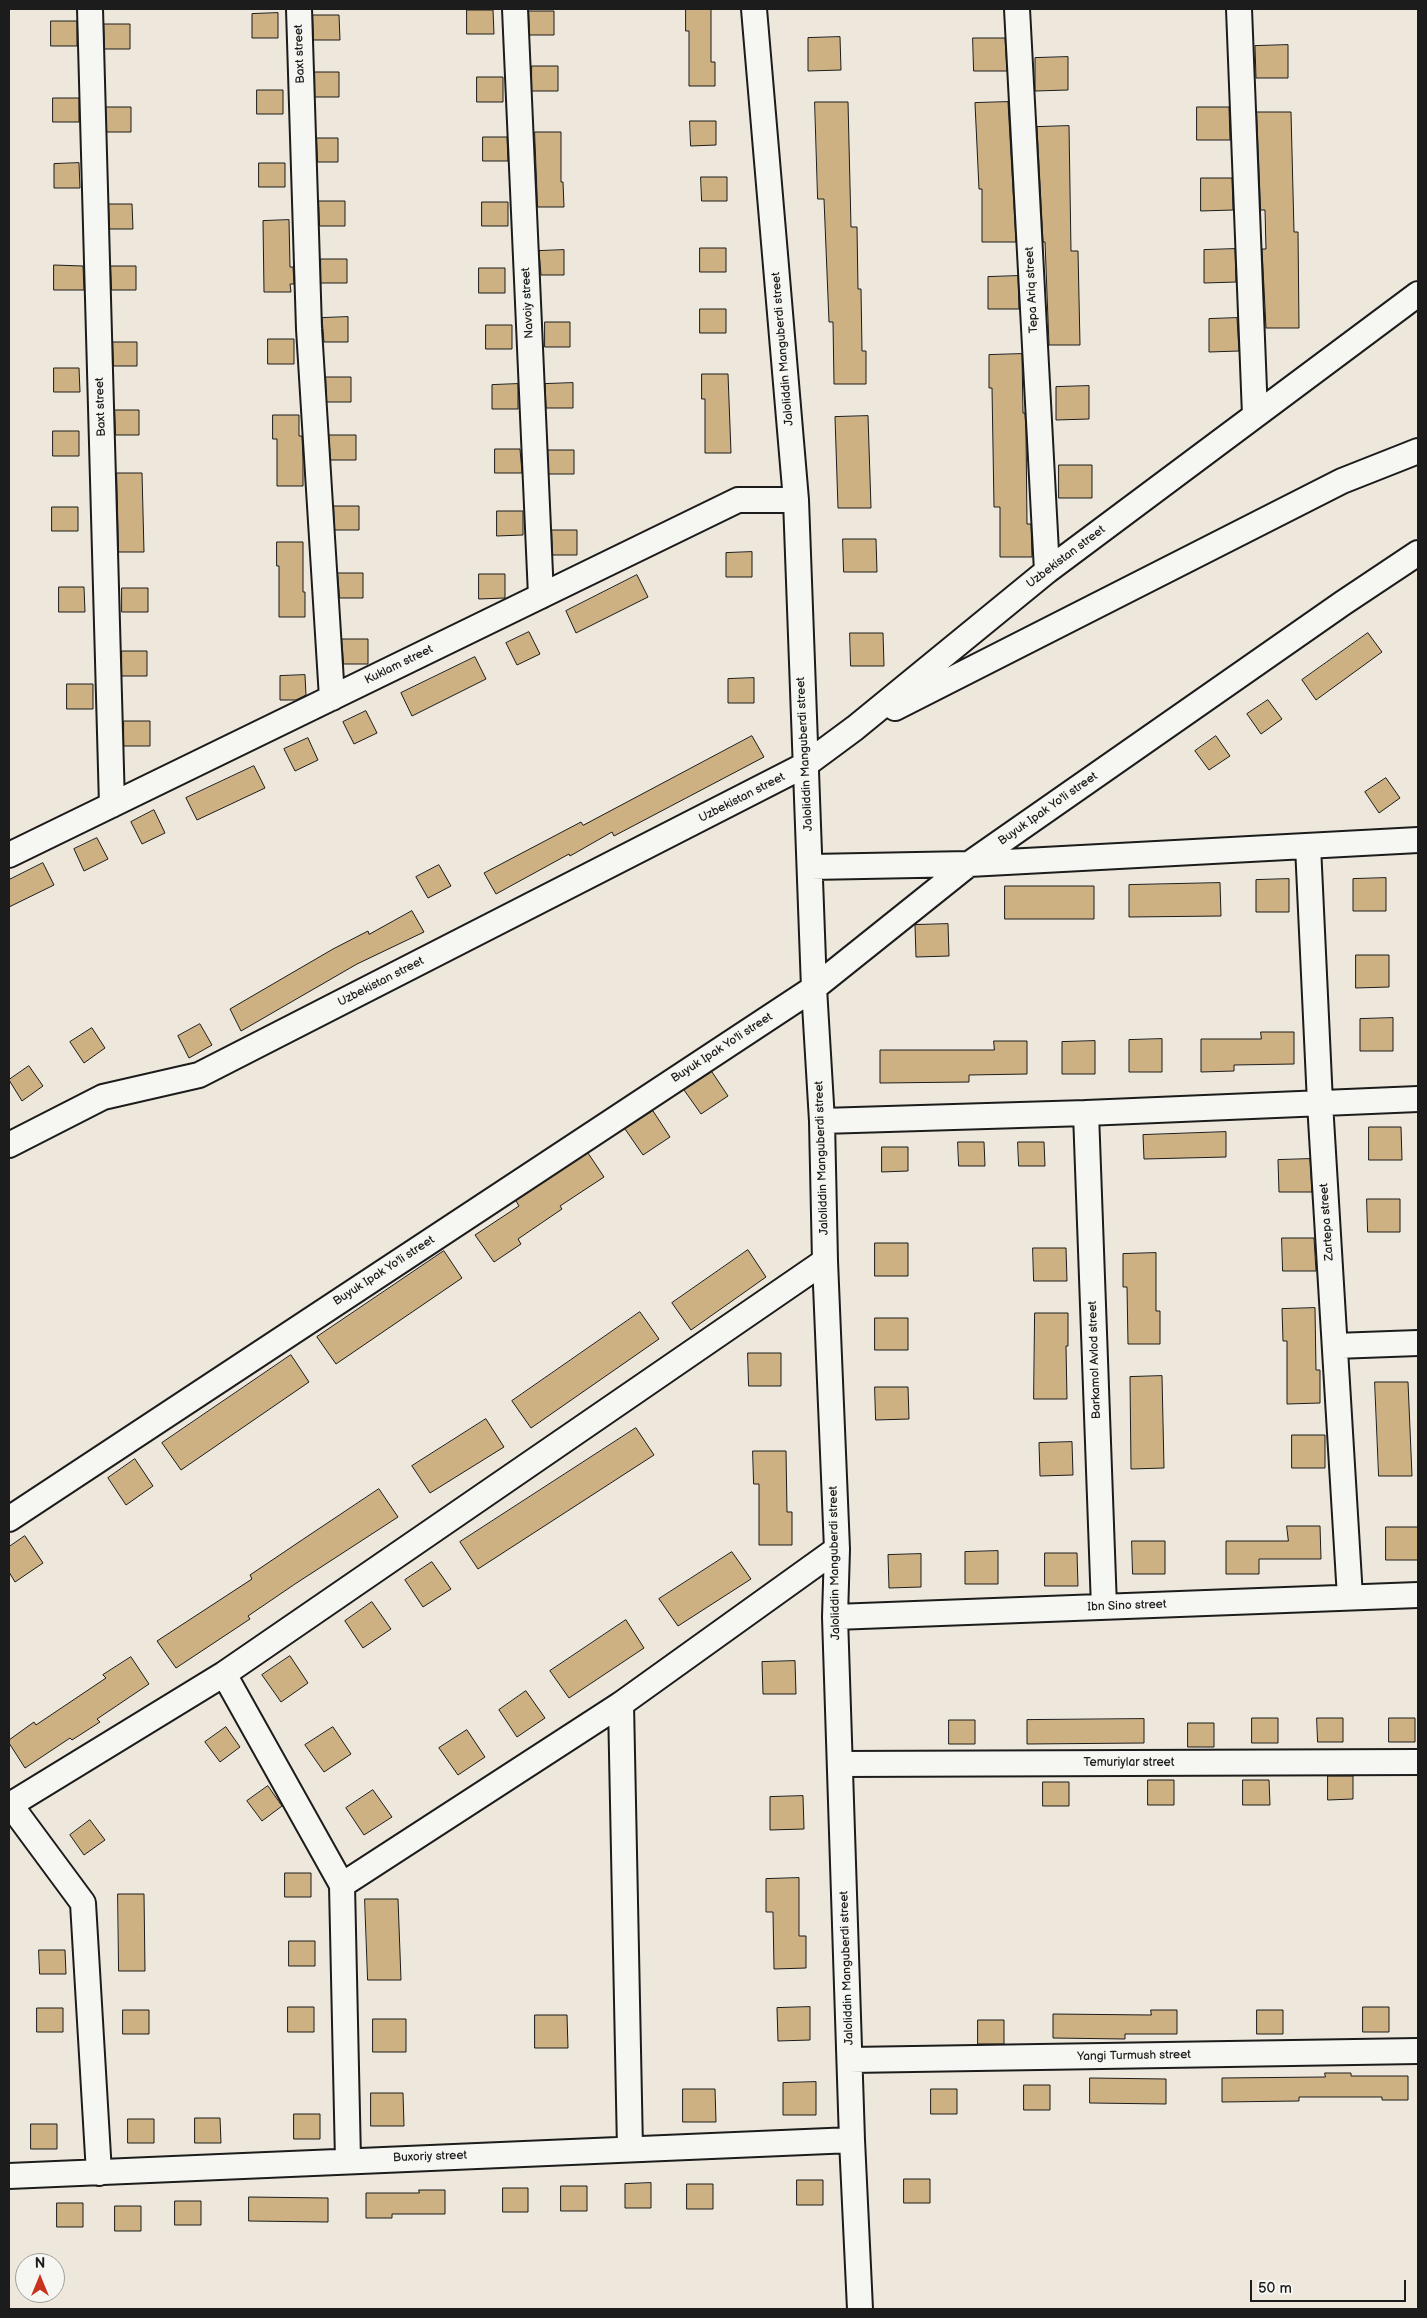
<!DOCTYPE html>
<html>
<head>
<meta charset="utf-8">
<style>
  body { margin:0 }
  #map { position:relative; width:1427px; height:2318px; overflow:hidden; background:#eee8dc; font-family:"Balsamiq Sans",sans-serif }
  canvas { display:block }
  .frame { position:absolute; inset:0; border:10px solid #1c1c1c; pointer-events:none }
  .north { position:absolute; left:15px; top:2253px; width:50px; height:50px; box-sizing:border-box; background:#f6f6f2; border:1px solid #9f9f9c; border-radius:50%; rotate:0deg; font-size:14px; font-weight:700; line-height:20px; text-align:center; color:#1c1c1c }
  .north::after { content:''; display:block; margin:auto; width:18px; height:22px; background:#c8321e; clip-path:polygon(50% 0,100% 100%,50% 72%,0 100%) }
  .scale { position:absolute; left:1250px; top:2280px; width:156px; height:22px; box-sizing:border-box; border:2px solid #1c1c1c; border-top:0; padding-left:6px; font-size:15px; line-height:18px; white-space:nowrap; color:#1c1c1c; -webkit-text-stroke:4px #f6f6f2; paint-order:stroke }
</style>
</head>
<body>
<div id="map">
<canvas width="1427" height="2318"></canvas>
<div class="frame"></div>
<div class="north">N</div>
<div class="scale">50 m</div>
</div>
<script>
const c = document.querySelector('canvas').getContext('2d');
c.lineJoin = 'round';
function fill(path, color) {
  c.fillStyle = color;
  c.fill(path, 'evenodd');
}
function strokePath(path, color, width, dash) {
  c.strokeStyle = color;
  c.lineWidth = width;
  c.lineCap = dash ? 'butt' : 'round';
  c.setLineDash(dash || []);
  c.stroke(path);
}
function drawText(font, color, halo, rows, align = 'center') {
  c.font = font + ' "Balsamiq Sans",sans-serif';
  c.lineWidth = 4;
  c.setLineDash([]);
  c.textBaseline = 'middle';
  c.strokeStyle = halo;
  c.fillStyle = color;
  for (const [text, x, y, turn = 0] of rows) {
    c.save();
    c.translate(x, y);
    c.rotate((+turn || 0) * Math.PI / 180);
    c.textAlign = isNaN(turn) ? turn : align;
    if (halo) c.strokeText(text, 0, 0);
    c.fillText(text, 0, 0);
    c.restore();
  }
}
const building = new Path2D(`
  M 686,9 L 711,9 L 711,62 L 715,62 L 715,86 L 689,86 L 689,31 L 686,31 Z
  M 467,10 L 493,10 L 494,34 L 467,34 Z
  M 529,11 L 554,11 L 554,35 L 530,35 Z
  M 278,13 L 278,38 L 252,38 L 252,14 Z
  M 313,15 L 339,15 L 340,40 L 314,40 Z
  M 51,21 L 77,21 L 77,46 L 51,46 Z
  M 104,24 L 130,24 L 130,49 L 105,49 Z
  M 840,37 L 841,70 L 808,71 L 808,38 Z
  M 973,38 L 1005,38 L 1007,71 L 974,71 Z
  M 1288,45 L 1288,78 L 1256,78 L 1255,46 Z
  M 1068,57 L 1068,90 L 1035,91 L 1035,58 Z
  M 532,66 L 558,66 L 558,91 L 532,91 Z
  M 315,72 L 339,72 L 339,97 L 315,97 Z
  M 477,77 L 503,77 L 503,102 L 477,102 Z
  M 257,90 L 283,90 L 283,114 L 257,114 Z
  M 53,98 L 79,98 L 79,122 L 53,122 Z
  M 815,102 L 848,102 L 851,227 L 857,227 L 858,289 L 861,289 L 862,351 L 866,351 L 866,384 L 834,384 L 833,322 L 829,322 L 824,199 L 818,199 Z
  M 1008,102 L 1016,242 L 982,242 L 982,189 L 979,189 L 975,103 Z
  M 106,107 L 131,107 L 131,132 L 107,132 Z
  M 1197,107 L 1229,107 L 1230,140 L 1197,140 Z
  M 1257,112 L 1291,112 L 1294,232 L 1298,232 L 1299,328 L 1266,328 L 1262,249 L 1266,249 L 1265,210 L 1261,210 Z
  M 690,121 L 716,121 L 716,145 L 691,146 Z
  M 1069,126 L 1071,251 L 1078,251 L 1080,345 L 1049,345 L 1045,242 L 1043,242 L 1037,127 Z
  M 535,132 L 561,132 L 561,182 L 563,182 L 564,207 L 538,207 Z
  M 483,137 L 507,137 L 508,161 L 483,161 Z
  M 317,138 L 338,138 L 338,162 L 318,162 Z
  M 79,163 L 80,188 L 54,188 L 54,164 Z
  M 259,163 L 285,163 L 285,187 L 259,187 Z
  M 701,177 L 727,177 L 727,201 L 702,201 Z
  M 1201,178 L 1232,178 L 1233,210 L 1201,211 Z
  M 319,201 L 345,201 L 345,226 L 320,226 Z
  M 482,202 L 508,202 L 508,226 L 482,226 Z
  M 109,204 L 132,204 L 133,229 L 110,229 Z
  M 289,220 L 290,267 L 293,267 L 294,284 L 290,284 L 291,292 L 264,292 L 263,221 Z
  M 700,248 L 726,248 L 726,272 L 700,272 Z
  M 1235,249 L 1236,282 L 1204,283 L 1204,250 Z
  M 564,250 L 564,275 L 541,275 L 539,251 Z
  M 321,259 L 347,259 L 347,283 L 321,283 Z
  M 54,265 L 83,266 L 84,290 L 54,290 Z
  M 111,266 L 136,266 L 136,290 L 112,290 Z
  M 479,268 L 505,268 L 505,293 L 479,293 Z
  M 1018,276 L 1019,309 L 988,309 L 988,277 Z
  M 700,309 L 726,309 L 726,333 L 700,333 Z
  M 348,317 L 348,342 L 324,342 L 322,318 Z
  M 1237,318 L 1239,351 L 1209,352 L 1209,319 Z
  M 545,322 L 570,322 L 570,347 L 545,347 Z
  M 486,325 L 512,325 L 512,349 L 486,349 Z
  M 268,339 L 294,339 L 294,364 L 268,364 Z
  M 113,342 L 137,342 L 137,366 L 114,366 Z
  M 1022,354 L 1023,413 L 1025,413 L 1026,431 L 1027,524 L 1031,524 L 1032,557 L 1000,557 L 1000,507 L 994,507 L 992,388 L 989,388 L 989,355 Z
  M 54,368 L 79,368 L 80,392 L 54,392 Z
  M 702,374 L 728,374 L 731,453 L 705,453 L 705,399 L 702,399 Z
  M 326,377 L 351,377 L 351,402 L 327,402 Z
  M 573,383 L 573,408 L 546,408 L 545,384 Z
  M 518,384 L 518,409 L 492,409 L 492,385 Z
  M 1089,386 L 1089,419 L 1056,420 L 1056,387 Z
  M 115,410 L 139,410 L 139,435 L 116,435 Z
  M 273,415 L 299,415 L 299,436 L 302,436 L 303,460 L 303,486 L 277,486 L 277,439 L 273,439 Z
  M 868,416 L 871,508 L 838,508 L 835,417 Z
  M 53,431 L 79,431 L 79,456 L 53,456 Z
  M 329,435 L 356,435 L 356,460 L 331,460 Z
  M 495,449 L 520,449 L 522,473 L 495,473 Z
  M 548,450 L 574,450 L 574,474 L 549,474 Z
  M 1059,465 L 1092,465 L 1092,498 L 1059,498 Z
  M 117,473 L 142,473 L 144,552 L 119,552 Z
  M 334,506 L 359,506 L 359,530 L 335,530 Z
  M 52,507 L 78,507 L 78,531 L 52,531 Z
  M 497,511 L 523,511 L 523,535 L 497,536 Z
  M 552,530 L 577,530 L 577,555 L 553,555 Z
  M 843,539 L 876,539 L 877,572 L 844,572 Z
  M 277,542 L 303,542 L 303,592 L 305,592 L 305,617 L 279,617 L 279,566 L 277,566 Z
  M 752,552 L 752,577 L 726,577 L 726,553 Z
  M 338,573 L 363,573 L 363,598 L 340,598 Z
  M 479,574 L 505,574 L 505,598 L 479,599 Z
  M 637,575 L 648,597 L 576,633 L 566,611 Z
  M 59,587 L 84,587 L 85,612 L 59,612 Z
  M 122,588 L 148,588 L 148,612 L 122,612 Z
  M 529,632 L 540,654 L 517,665 L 506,643 Z
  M 850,633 L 883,633 L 884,666 L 851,666 Z
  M 1368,633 L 1382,652 L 1316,700 L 1302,680 Z
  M 342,639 L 368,639 L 368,664 L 344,664 Z
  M 122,651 L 147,651 L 147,676 L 122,676 Z
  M 475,657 L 486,679 L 412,716 L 401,693 Z
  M 305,675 L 306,695 L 296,700 L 280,700 L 280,676 Z
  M 754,678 L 754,703 L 728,703 L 728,679 Z
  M 67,684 L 93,684 L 93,709 L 67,709 Z
  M 1268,700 L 1282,719 L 1261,734 L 1247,714 Z
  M 366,711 L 377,733 L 354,744 L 343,722 Z
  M 124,721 L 150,721 L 150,746 L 124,746 Z
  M 752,736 L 764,757 L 614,836 L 612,832 L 570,856 L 569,854 L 496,894 L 484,873 L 581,822 L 583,825 Z
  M 1216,736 L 1230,756 L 1209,770 L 1195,751 Z
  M 308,738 L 318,760 L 295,771 L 284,749 Z
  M 254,766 L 265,788 L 197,820 L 186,798 Z
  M 1386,778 L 1400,798 L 1379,813 L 1365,792 Z
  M 154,810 L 165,833 L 142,844 L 131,822 Z
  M 97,838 L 108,859 L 84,871 L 74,849 Z
  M 43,863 L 54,885 L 9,907 L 9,880 Z
  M 439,865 L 451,886 L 428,898 L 416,877 Z
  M 1386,878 L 1386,911 L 1353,911 L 1353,879 Z
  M 1289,879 L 1289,912 L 1256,912 L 1256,880 Z
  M 1220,883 L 1221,916 L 1129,917 L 1129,885 Z
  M 1005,886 L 1094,886 L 1094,919 L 1005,919 Z
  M 412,911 L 424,932 L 357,964 L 241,1031 L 230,1009 L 333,949 L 368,931 L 369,934 Z
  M 948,924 L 949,956 L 916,957 L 915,925 Z
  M 1356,955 L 1389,955 L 1389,987 L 1356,988 Z
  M 1393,1018 L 1393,1051 L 1360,1051 L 1360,1019 Z
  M 200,1024 L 212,1045 L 189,1058 L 178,1036 Z
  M 92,1028 L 105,1048 L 84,1063 L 70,1042 Z
  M 1261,1032 L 1294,1032 L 1294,1064 L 1234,1065 L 1234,1071 L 1201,1072 L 1201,1039 L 1261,1039 Z
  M 1162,1039 L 1162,1072 L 1129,1072 L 1129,1040 Z
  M 994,1041 L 1027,1041 L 1027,1074 L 969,1075 L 969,1082 L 880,1083 L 880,1050 L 994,1050 Z
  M 1095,1041 L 1095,1074 L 1062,1074 L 1062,1042 Z
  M 29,1066 L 43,1086 L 22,1101 L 9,1080 Z
  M 712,1072 L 728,1096 L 701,1114 L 684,1090 Z
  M 653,1111 L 670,1137 L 643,1155 L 625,1129 Z
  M 1369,1127 L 1401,1127 L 1402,1160 L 1369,1160 Z
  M 1226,1132 L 1226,1157 L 1144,1159 L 1143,1135 Z
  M 958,1142 L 984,1142 L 985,1166 L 959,1166 Z
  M 1018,1142 L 1044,1142 L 1045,1166 L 1019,1166 Z
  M 882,1147 L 908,1147 L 908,1171 L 882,1172 Z
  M 588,1153 L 604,1177 L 560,1206 L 562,1209 L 518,1239 L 521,1244 L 494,1262 L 475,1235 L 519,1206 L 516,1201 Z
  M 1310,1159 L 1312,1192 L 1279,1192 L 1278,1160 Z
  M 1367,1199 L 1400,1199 L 1400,1232 L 1368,1232 Z
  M 1282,1238 L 1314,1238 L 1316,1271 L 1283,1271 Z
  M 875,1243 L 908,1243 L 908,1276 L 875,1276 Z
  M 1033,1248 L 1066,1248 L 1067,1281 L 1034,1281 Z
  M 748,1250 L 766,1277 L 691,1330 L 672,1303 Z
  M 444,1251 L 462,1278 L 336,1364 L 317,1337 Z
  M 1156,1253 L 1156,1311 L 1160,1311 L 1160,1344 L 1128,1344 L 1127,1287 L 1123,1287 L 1123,1254 Z
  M 1315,1308 L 1316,1370 L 1320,1370 L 1320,1403 L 1287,1404 L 1287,1341 L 1283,1341 L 1282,1309 Z
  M 640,1312 L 659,1339 L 531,1428 L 512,1401 Z
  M 1035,1313 L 1068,1313 L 1068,1346 L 1066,1346 L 1067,1399 L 1034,1399 Z
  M 875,1318 L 908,1318 L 908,1350 L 875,1350 Z
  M 748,1353 L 781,1353 L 781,1386 L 749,1386 Z
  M 291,1355 L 309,1382 L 181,1470 L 162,1443 Z
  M 1162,1376 L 1164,1468 L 1131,1469 L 1130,1377 Z
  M 1375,1382 L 1408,1382 L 1412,1476 L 1379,1476 Z
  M 875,1387 L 908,1387 L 909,1419 L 876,1420 Z
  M 486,1419 L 504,1447 L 430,1493 L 412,1466 Z
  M 636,1428 L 654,1455 L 478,1569 L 460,1542 Z
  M 1292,1435 L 1325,1435 L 1325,1468 L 1292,1468 Z
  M 1072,1442 L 1073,1475 L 1040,1476 L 1039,1443 Z
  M 753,1451 L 786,1451 L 787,1512 L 792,1512 L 792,1545 L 759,1545 L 759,1484 L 754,1484 Z
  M 135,1459 L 153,1486 L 126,1505 L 108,1478 Z
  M 379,1489 L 398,1517 L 295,1584 L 248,1616 L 250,1619 L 176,1668 L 157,1641 L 252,1579 L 250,1575 L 302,1540 Z
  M 1287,1526 L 1320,1526 L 1321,1559 L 1259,1559 L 1259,1574 L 1226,1574 L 1226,1541 L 1288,1541 Z
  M 1386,1527 L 1418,1527 L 1418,1560 L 1386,1560 Z
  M 25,1536 L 43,1563 L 15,1582 L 9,1572 L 9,1547 Z
  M 1132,1541 L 1165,1541 L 1165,1574 L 1133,1574 Z
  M 998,1551 L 998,1584 L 965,1584 L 965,1552 Z
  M 732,1552 L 751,1579 L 678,1626 L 659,1599 Z
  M 1045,1553 L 1077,1553 L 1078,1586 L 1045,1586 Z
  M 921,1554 L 921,1587 L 889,1588 L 888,1555 Z
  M 432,1562 L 451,1589 L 423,1607 L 405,1580 Z
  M 372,1602 L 391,1629 L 363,1648 L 345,1621 Z
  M 626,1620 L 644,1648 L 569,1698 L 550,1671 Z
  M 290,1656 L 308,1683 L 281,1702 L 262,1675 Z
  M 131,1657 L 149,1684 L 97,1719 L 100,1722 L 72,1740 L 70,1738 L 25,1768 L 9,1743 L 9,1740 L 34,1722 L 36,1725 L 106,1678 L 103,1675 Z
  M 795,1661 L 796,1694 L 763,1694 L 762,1662 Z
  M 526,1691 L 545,1718 L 517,1737 L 499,1710 Z
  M 1252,1718 L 1278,1718 L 1278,1743 L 1252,1743 Z
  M 1317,1718 L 1343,1718 L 1343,1742 L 1318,1742 Z
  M 1389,1718 L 1415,1718 L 1415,1742 L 1389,1742 Z
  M 1144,1719 L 1144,1743 L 1027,1744 L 1027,1720 Z
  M 949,1720 L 975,1720 L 975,1744 L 949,1744 Z
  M 1188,1723 L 1214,1723 L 1214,1747 L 1188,1747 Z
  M 226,1727 L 240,1747 L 220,1762 L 205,1742 Z
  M 333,1727 L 351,1754 L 324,1772 L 305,1745 Z
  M 467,1730 L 485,1757 L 458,1775 L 439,1748 Z
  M 1328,1776 L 1353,1776 L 1353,1799 L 1328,1800 Z
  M 1148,1780 L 1174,1780 L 1174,1805 L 1148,1805 Z
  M 1243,1780 L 1269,1780 L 1270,1805 L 1243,1805 Z
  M 1043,1782 L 1069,1782 L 1069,1806 L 1043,1806 Z
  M 268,1786 L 282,1806 L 262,1821 L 247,1801 Z
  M 373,1790 L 392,1817 L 364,1835 L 346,1808 Z
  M 803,1796 L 804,1829 L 770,1830 L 770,1797 Z
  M 90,1820 L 105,1840 L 84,1855 L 70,1835 Z
  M 285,1873 L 311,1873 L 311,1897 L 285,1897 Z
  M 799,1878 L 799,1936 L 806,1936 L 806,1968 L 774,1969 L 773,1912 L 766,1912 L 766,1879 Z
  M 118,1894 L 144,1894 L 145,1971 L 119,1971 Z
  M 365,1899 L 398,1899 L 401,1980 L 368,1980 Z
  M 289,1941 L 315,1941 L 315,1966 L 289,1966 Z
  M 39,1950 L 65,1950 L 66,1974 L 40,1974 Z
  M 288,2007 L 314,2007 L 314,2032 L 288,2032 Z
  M 810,2007 L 810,2040 L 778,2041 L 777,2008 Z
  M 1363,2007 L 1389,2007 L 1389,2032 L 1363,2032 Z
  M 37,2008 L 63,2008 L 63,2032 L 37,2032 Z
  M 123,2010 L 149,2010 L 149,2034 L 123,2034 Z
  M 1151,2010 L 1177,2010 L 1177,2034 L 1125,2034 L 1125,2039 L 1053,2038 L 1053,2014 L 1151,2015 Z
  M 1257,2010 L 1283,2010 L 1283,2034 L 1257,2034 Z
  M 535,2015 L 567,2015 L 568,2048 L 535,2048 Z
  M 373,2019 L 406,2019 L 406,2052 L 373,2052 Z
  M 978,2020 L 1004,2020 L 1004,2044 L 978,2044 Z
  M 1325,2073 L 1351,2073 L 1351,2076 L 1408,2076 L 1408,2100 L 1382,2100 L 1382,2097 L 1299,2097 L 1299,2101 L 1222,2102 L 1222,2078 L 1325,2077 Z
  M 1090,2078 L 1166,2079 L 1166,2104 L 1090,2103 Z
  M 816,2082 L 816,2115 L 783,2115 L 783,2083 Z
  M 1024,2085 L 1050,2085 L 1050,2110 L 1024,2110 Z
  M 683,2089 L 715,2089 L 716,2122 L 683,2122 Z
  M 931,2089 L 957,2089 L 957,2114 L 931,2114 Z
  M 371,2093 L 403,2093 L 404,2126 L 371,2126 Z
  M 294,2114 L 320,2114 L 320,2139 L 294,2139 Z
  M 195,2118 L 220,2118 L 221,2143 L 195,2143 Z
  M 128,2119 L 154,2119 L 154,2143 L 128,2143 Z
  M 31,2124 L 57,2124 L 57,2149 L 31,2149 Z
  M 904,2179 L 930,2179 L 930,2203 L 904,2203 Z
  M 797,2180 L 823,2180 L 823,2205 L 797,2205 Z
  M 651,2183 L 651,2208 L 625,2208 L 625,2184 Z
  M 687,2184 L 713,2184 L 713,2209 L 687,2209 Z
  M 561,2186 L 587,2186 L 587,2211 L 561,2211 Z
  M 503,2188 L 528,2188 L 528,2212 L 503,2212 Z
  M 419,2190 L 445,2190 L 445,2214 L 392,2214 L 392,2218 L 366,2218 L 366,2193 L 419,2193 Z
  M 249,2197 L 328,2198 L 328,2222 L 249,2221 Z
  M 175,2201 L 201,2201 L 201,2225 L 175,2225 Z
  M 57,2203 L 83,2203 L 83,2227 L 57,2227 Z
  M 115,2206 L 141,2206 L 141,2231 L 115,2231 Z`);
fill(building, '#ceb183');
strokePath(building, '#1c1c1c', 1);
const minor = new Path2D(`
  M 90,9 L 112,805
  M 299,9 L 309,329 L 332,698
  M 515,9 L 541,596
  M 754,9 L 796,500 L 814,988 L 822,1121 L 825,1261 L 837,1549 L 835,1617 L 852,2140 L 860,2309
  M 1017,9 L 1047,571
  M 1239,9 L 1255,415
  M 895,708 L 1342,481 L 1418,451
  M 1308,846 L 1320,1103 L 1350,1597
  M 9,855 L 738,500 L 796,500
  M 811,867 L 969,864 L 1418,840
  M 1086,1113 L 1104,1607
  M 822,1121 L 1086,1113 L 1418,1099
  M 9,1145 L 103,1097 L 199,1075 L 805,765 L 855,728 L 1047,571 L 1418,294
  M 1335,1346 L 1418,1343
  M 9,1519 L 814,988 L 969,864 L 1343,603 L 1418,553
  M 835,1617 L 1418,1595
  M 224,1674 L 342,1885
  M 621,1704 L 630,2149
  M 840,1764 L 1418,1762
  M 9,1803 L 83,1903 L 99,2173
  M 10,1805 L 224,1674 L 825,1261
  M 850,2060 L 1418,2051
  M 348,2160 L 342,1885 L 621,1704 L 837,1549
  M 9,2176 L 852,2140`);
strokePath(minor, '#1c1c1c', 28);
strokePath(minor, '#f6f6f2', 24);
drawText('12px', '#1c1c1c', '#f6f6f2', [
  ["Baxt street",300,54,-92],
  ["Tepa Ariq street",1032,290,-93],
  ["Navoiy street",528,303,-93],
  ["Jaloliddin Manguberdi street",783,349,-95],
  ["Baxt street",101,407,-92],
  ["Uzbekistan street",1066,557,-37],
  ["Kuklam street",399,665,-26],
  ["Jaloliddin Manguberdi street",805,754,-93],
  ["Uzbekistan street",742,798,-27],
  ["Buyuk Ipak Yo'li street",1048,809,-35],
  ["Uzbekistan street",381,982,-27],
  ["Buyuk Ipak Yo'li street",722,1048,-33],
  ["Jaloliddin Manguberdi street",822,1158,-92],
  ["Zartepa street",1327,1222,-94],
  ["Buyuk Ipak Yo'li street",384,1271,-33],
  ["Barkamol Avlod street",1095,1360,-92],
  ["Jaloliddin Manguberdi street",835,1563,-91],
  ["Ibn Sino street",1127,1606,-2],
  ["Temuriylar street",1129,1763],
  ["Jaloliddin Manguberdi street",847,1968,-92],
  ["Yangi Turmush street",1134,2056,-1],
  ["Buxoriy street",430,2157,-2]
]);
</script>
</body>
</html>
